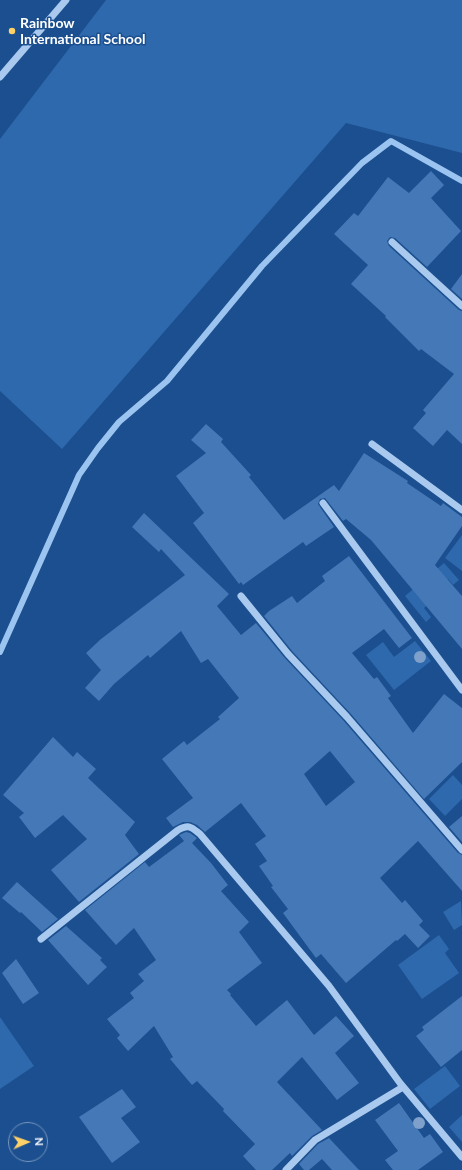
<!DOCTYPE html>
<html>
<head>
<meta charset="utf-8">
<style>
  body { margin:0 }
  #map { position:relative; width:462px; height:1170px; overflow:hidden; background:#1b4f8f; font-family:Lato,sans-serif }
  canvas { display:block }
  .north { position:absolute; left:8px; top:1122px; width:40px; height:40px; box-sizing:border-box; background:#1b4f8f; border:1px solid #7695bc; border-radius:50%; rotate:88deg; font-size:11px; font-weight:700; line-height:16px; text-align:center; color:#fff }
  .north::after { content:''; display:block; margin:auto; width:14px; height:18px; background:#ffd166; clip-path:polygon(50% 0,100% 100%,50% 72%,0 100%) }
</style>
</head>
<body>
<div id="map">
<canvas width="462" height="1170"></canvas>
<div class="north">N</div>
</div>
<script>
const c = document.querySelector('canvas').getContext('2d');
c.lineJoin = 'round';
function fill(path, color) {
  c.fillStyle = color;
  c.fill(path, 'evenodd');
}
function strokePath(path, color, width, dash) {
  c.strokeStyle = color;
  c.lineWidth = width;
  c.lineCap = dash ? 'butt' : 'round';
  c.setLineDash(dash || []);
  c.stroke(path);
}
function drawText(font, color, halo, rows, align = 'center') {
  c.font = font + ' Lato,sans-serif';
  c.lineWidth = 3;
  c.setLineDash([]);
  c.textBaseline = 'middle';
  c.strokeStyle = halo;
  c.fillStyle = color;
  for (const [text, x, y, turn = 0] of rows) {
    c.save();
    c.translate(x, y);
    c.rotate((+turn || 0) * Math.PI / 180);
    c.textAlign = isNaN(turn) ? turn : align;
    if (halo) c.strokeText(text, 0, 0);
    c.fillText(text, 0, 0);
    c.restore();
  }
}
fill(new Path2D(`
  M 106,0 L 462,0 L 462,153 L 346,123 L 62,449 L 0,391 L 0,139 Z
  M 462,535 L 462,571 L 445,558 Z
  M 444,563 L 459,580 L 453,585 L 448,579 L 435,590 L 439,595 L 424,608 L 431,617 L 426,622 L 405,596 Z
  M 415,641 L 431,661 L 394,690 L 366,655 L 383,642 L 394,657 Z
  M 453,775 L 462,785 L 462,799 L 445,816 L 429,799 Z
  M 461,901 L 462,925 L 454,930 L 443,912 Z
  M 439,935 L 449,949 L 445,953 L 459,973 L 422,999 L 398,965 Z
  M 0,1017 L 34,1066 L 0,1089 Z
  M 445,1066 L 460,1086 L 430,1109 L 414,1089 Z
  M 462,1115 L 462,1142 L 449,1127 Z`), '#2e69ad');
strokePath(new Path2D(`
  M 0,652 L 79,475 L 98,448 L 119,422 L 167,381 L 262,266 L 362,163 L 391,141 L 462,181`), '#9cc4f0', 6);
fill(new Path2D(`
  M 431,171 L 444,185 L 431,198 L 461,231 L 427,267 L 395,238 L 390,237 L 387,241 L 389,246 L 459,310 L 462,311 L 462,444 L 447,430 L 433,446 L 413,428 L 426,413 L 423,410 L 454,374 L 421,349 L 419,351 L 385,317 L 386,316 L 351,284 L 368,265 L 334,234 L 354,213 L 358,216 L 388,177 L 409,193 Z
  M 462,274 L 462,299 L 451,289 Z
  M 206,424 L 223,439 L 221,442 L 251,475 L 249,477 L 284,520 L 334,485 L 339,491 L 364,453 L 408,481 L 407,483 L 441,506 L 443,503 L 462,517 L 462,526 L 435,565 L 462,596 L 462,649 L 371,540 L 346,519 L 343,521 L 325,498 L 320,499 L 318,504 L 334,527 L 306,546 L 303,542 L 243,585 L 241,582 L 239,584 L 193,523 L 204,513 L 176,476 L 206,453 L 191,440 Z
  M 144,513 L 229,594 L 217,606 L 241,635 L 256,623 L 284,657 L 343,720 L 458,853 L 462,855 L 462,891 L 418,841 L 380,878 L 402,903 L 405,900 L 423,921 L 419,925 L 430,936 L 418,948 L 405,934 L 397,941 L 396,940 L 346,983 L 321,954 L 316,958 L 283,913 L 288,909 L 271,887 L 273,886 L 259,866 L 267,861 L 255,844 L 266,836 L 241,803 L 205,832 L 197,825 L 190,822 L 183,822 L 173,827 L 166,818 L 193,798 L 162,759 L 184,741 L 187,745 L 220,719 L 218,717 L 239,698 L 208,659 L 201,663 L 181,631 L 150,658 L 148,655 L 114,684 L 99,701 L 85,688 L 101,670 L 86,653 L 101,639 L 185,575 L 161,549 L 159,552 L 132,527 ZM 330,751 L 355,782 L 326,806 L 304,774 Z
  M 349,556 L 412,638 L 399,648 L 384,629 L 352,653 L 374,679 L 377,677 L 391,696 L 388,698 L 413,733 L 444,694 L 462,708 L 462,762 L 424,799 L 351,714 L 292,651 L 264,616 L 269,611 L 292,596 L 297,603 L 325,581 L 322,576 Z
  M 53,737 L 73,757 L 77,752 L 96,769 L 88,778 L 135,822 L 125,835 L 139,854 L 79,902 L 51,870 L 87,839 L 63,815 L 35,838 L 19,817 L 24,813 L 3,795 Z
  M 462,816 L 462,842 L 449,827 Z
  M 186,832 L 190,833 L 197,838 L 192,843 L 211,863 L 228,885 L 221,891 L 249,922 L 239,932 L 262,963 L 227,990 L 231,994 L 230,995 L 256,1026 L 287,1000 L 314,1035 L 336,1016 L 354,1036 L 335,1053 L 359,1083 L 337,1100 L 302,1057 L 277,1082 L 322,1130 L 312,1136 L 292,1156 L 290,1153 L 272,1170 L 256,1170 L 243,1156 L 255,1144 L 223,1111 L 224,1109 L 197,1081 L 192,1085 L 170,1059 L 173,1057 L 154,1026 L 128,1051 L 117,1038 L 120,1035 L 107,1019 L 134,998 L 130,993 L 144,981 L 138,974 L 156,960 L 134,928 L 116,945 L 85,910 L 145,862 L 149,867 L 184,841 L 179,835 Z
  M 17,882 L 58,919 L 42,932 L 21,912 L 20,913 L 2,898 Z
  M 66,926 L 102,958 L 100,960 L 107,967 L 88,985 L 48,940 Z
  M 16,959 L 39,993 L 23,1004 L 2,973 Z
  M 462,996 L 462,1050 L 441,1067 L 416,1036 L 424,1030 L 422,1027 Z
  M 122,1089 L 136,1107 L 121,1118 L 140,1142 L 112,1163 L 79,1117 Z
  M 399,1103 L 424,1138 L 430,1134 L 443,1152 L 418,1170 L 393,1170 L 385,1160 L 398,1151 L 375,1120 Z
  M 329,1138 L 359,1170 L 332,1170 L 322,1159 L 309,1170 L 304,1170 L 299,1164 L 318,1144 Z`), '#4478b7');
strokePath(new Path2D(`
  M 0,77 L 66,0
  M 392,242 L 462,306
  M 372,444 L 462,510
  M 323,503 L 462,690
  M 241,596 L 288,654 L 347,717 L 462,850
  M 41,939 L 178,830 C 189,824 191,827 200,834 L 329,986 L 400,1083 L 462,1157
  M 286,1170 L 315,1140 L 403,1087`), '#a9c9ee', 7);
c.fillStyle = '#7ea0ca';
for (const [x, y] of [
  [420,657],
  [419,1123]
]) {
  c.beginPath();
  c.arc(x, y, 6, 0, 2 * Math.PI);
  c.fill();
}
for (const [x, y, r, color] of [
  [12,31,4,"#ffd166"]
]) {
  const dot = new Path2D();
  dot.arc(x, y, r, 0, 2 * Math.PI);
  c.fillStyle = color;
  c.fill(dot);
  strokePath(dot, '#1b4f8f', 1.5);
}
drawText('bold 14px', '#fff', '#1b4f8f', [
  ["Rainbow",20,23],
  ["International School",20,39]
], 'left');
</script>
</body>
</html>
